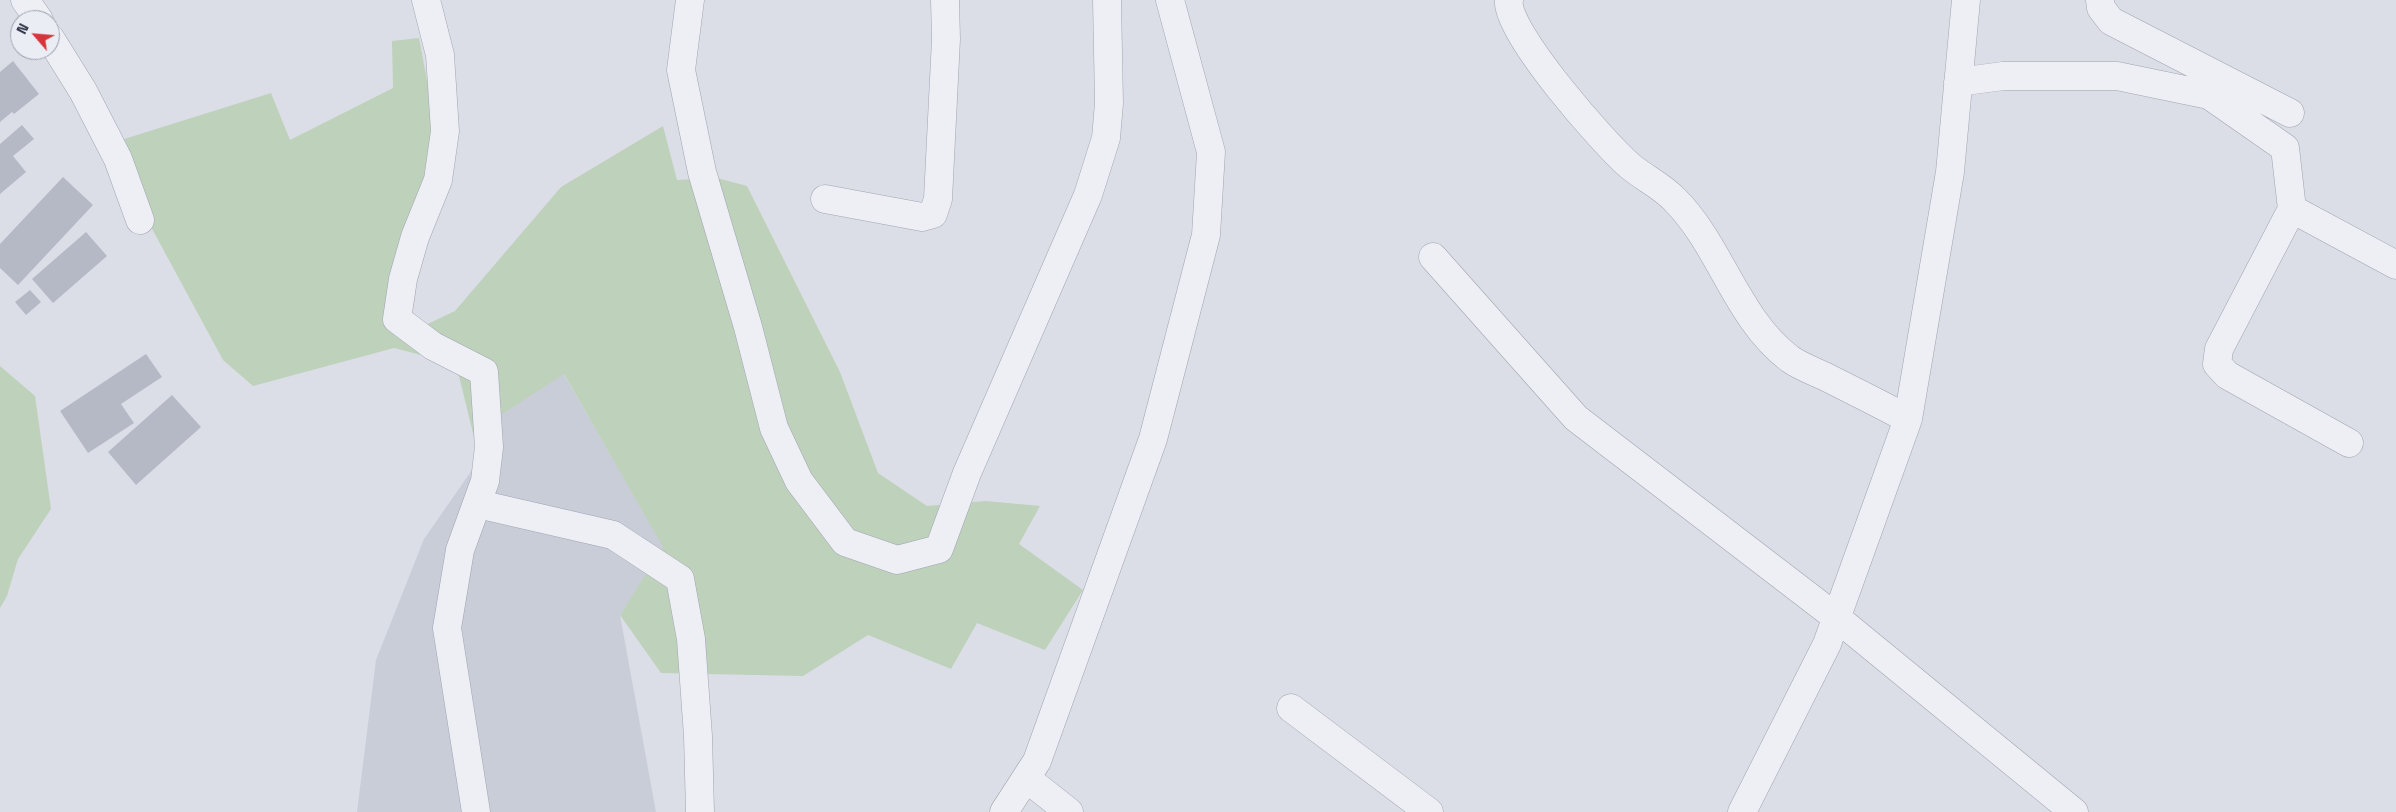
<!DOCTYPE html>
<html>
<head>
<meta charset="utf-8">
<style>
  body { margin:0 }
  #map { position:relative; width:2396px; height:812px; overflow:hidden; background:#dbdee6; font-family:"Space Grotesk",sans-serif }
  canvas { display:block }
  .north { position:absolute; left:10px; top:10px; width:50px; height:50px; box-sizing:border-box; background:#eaedf4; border:1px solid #9b9fab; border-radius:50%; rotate:297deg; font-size:14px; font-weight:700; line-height:20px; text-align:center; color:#242a3d }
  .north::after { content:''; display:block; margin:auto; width:18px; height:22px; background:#d5363c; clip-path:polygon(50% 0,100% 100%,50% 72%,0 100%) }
</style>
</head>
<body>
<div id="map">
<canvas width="2396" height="812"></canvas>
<div class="north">N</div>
</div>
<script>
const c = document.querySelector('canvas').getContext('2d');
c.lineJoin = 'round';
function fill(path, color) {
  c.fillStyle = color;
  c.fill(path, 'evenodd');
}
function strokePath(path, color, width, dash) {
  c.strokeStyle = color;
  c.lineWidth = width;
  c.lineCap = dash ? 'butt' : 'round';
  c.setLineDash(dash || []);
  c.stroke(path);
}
fill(new Path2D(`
  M 563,373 L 664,547 L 620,615 L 656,812 L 357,812 L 376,660 L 424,539 L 479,460 L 473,433 Z`), '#c9cdd8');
fill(new Path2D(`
  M 419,38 L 438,138 L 403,326 L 413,331 L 455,311 L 561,187 L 663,126 L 677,180 L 717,178 L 747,186 L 840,372 L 878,473 L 927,506 L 986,501 L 1040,506 L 1019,544 L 1083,590 L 1045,650 L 977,623 L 951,669 L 868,635 L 803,676 L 661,673 L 620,615 L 663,547 L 564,374 L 473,433 L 456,364 L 394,348 L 253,386 L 223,360 L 137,201 L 118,141 L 271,93 L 290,140 L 393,88 L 392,41 Z
  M 0,366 L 35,396 L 51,509 L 18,559 L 7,596 L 0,608 Z`), '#bed1bb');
fill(new Path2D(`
  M 13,61 L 39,94 L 14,114 L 12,112 L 0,122 L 0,72 Z
  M 22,125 L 34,139 L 13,156 L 26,172 L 0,194 L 0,144 Z
  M 63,177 L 93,205 L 18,285 L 0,268 L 0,244 Z
  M 86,232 L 107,256 L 53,303 L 32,279 Z
  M 30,290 L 41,302 L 26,315 L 15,302 Z
  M 146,354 L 162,377 L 121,404 L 134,423 L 88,453 L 60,411 Z
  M 172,395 L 201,427 L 136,485 L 108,452 Z`), '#b5b9c6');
const minor = new Path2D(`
  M 25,0 L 39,20
  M 426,0 L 440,55 L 445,131 L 438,180 L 415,237 L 403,279 L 397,319 L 433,346 L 484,372 L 489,447 L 485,481 L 460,550 L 447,628 L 476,812
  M 690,0 L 681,70 L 702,172 L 748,327 L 774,428 L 799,481 L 845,542 L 897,560 L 939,549 L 967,473 L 1088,195 L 1106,138 L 1109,103 L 1107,0
  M 1509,0 C 1503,29 1605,145 1630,166 C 1644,178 1662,186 1675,200 C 1721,246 1736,318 1790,359 C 1800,366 1813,371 1824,376 C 1852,390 1880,404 1908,419
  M 2100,0 L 2101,8 L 2111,21 L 2290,113
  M 50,38 L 83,91 L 118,159 L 140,220
  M 1958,82 L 2003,76 L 2117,76 L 2209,95 L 2285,148 L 2292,209 L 2396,265
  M 825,199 L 922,217 L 933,214 L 938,199 L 946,39 L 945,0
  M 2292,209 L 2219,349 L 2217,364 L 2227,375 L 2349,443
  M 1433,257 L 1576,418 L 1837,618 L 2074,812
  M 478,504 L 613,535 L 680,579 L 691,639 L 698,736 L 700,812
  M 1291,708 L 1429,812
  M 1026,778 L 1069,812
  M 1004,812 L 1037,761 L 1153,439 L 1206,235 L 1211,152 L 1170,0
  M 1742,812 L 1827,644 L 1908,419 L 1950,172 L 1966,0`);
strokePath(minor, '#a0a4b0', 29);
strokePath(minor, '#edeff5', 28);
</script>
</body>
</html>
